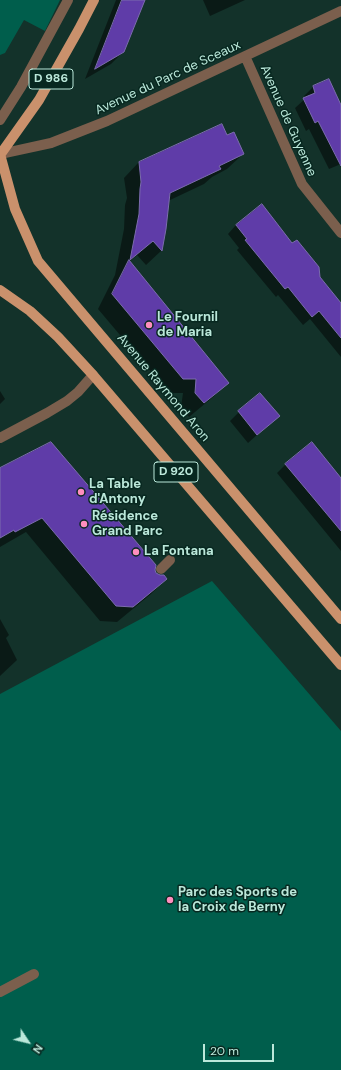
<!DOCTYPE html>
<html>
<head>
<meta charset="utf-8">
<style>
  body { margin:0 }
  #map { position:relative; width:341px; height:1070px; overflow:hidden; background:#13322a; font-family:"DM Sans",sans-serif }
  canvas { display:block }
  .north { position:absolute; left:8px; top:1022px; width:40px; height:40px; -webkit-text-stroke:3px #072820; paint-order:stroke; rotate:125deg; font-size:11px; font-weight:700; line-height:16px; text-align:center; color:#bbe8da }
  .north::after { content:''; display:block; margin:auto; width:14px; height:18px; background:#bbe8da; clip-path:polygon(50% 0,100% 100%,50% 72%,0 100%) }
  .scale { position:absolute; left:203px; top:1044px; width:71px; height:18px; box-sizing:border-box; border:2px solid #bbe8da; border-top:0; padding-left:5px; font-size:12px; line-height:14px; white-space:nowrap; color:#bbe8da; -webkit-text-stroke:3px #072820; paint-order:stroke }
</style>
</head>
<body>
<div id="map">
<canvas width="341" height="1070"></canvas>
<div class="north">N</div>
<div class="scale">20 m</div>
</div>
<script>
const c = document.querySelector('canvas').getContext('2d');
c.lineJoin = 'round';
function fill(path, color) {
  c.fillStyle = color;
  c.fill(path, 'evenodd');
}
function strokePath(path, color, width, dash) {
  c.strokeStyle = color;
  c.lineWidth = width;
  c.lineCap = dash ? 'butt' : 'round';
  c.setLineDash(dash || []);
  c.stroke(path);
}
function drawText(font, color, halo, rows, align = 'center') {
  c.font = font + ' "DM Sans",sans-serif';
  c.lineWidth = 3;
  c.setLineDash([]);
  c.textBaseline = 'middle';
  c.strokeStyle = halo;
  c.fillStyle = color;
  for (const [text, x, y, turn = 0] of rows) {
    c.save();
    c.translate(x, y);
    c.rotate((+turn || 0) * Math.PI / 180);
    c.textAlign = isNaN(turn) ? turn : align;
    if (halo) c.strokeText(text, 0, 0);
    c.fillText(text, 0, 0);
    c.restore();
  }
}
fill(new Path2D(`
  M 0,0 L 60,0 L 45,31 L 24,20 L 5,53 L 0,55 Z
  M 212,581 L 341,731 L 341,1070 L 0,1070 L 0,694 Z`), '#005e4c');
fill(new Path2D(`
  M 116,0 L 144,0 L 123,52 L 111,64 L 85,79 Z
  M 203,0 L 245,0 L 210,16 Z
  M 313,87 L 341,108 L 341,164 L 329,169 L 309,129 L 306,131 L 295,108 L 306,98 L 304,96 Z
  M 226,137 L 243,154 L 227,169 L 212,177 L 204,184 L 168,201 L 165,229 L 161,251 L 146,265 L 137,255 L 129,262 L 227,383 L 213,397 L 189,417 L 181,407 L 183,393 L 169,393 L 98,309 L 115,275 L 124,229 L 125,205 L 127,198 L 124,178 L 139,162 Z
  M 262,205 L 292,245 L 341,304 L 341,357 L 310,319 L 303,325 L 278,295 L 276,297 L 237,250 L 239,248 L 228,234 L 236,225 Z
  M 0,391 L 5,399 L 0,404 Z
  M 239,412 L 278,416 L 248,443 L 230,421 Z
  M 286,464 L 341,480 L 341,551 L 277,473 Z
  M 0,469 L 154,570 L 155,574 L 166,579 L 151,594 L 117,622 L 100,621 L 26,532 L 0,547 Z
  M 0,619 L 9,635 L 6,638 L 17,660 L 0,676 Z`), '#0007');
const building = new Path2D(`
  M 122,0 L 145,0 L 124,52 L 95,69 Z
  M 329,79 L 341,105 L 341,166 L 318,121 L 315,123 L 303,98 L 315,93 L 313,86 Z
  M 222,124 L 227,135 L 234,132 L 244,154 L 219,166 L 221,169 L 170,193 L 166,229 L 162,251 L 153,241 L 130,260 L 139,214 L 140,189 L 141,182 L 139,162 Z
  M 262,204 L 292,243 L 297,240 L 319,267 L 320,277 L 341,303 L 341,338 L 319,311 L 312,317 L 288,287 L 285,289 L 245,240 L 247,239 L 236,225 Z
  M 129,260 L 229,383 L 204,403 L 195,393 L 196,379 L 183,379 L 112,294 Z
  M 260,393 L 280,416 L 257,435 L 238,411 Z
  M 51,442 L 156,565 L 155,570 L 156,573 L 160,575 L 164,575 L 167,579 L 133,607 L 116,606 L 42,518 L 15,532 L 14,530 L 0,538 L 0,468 Z
  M 312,442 L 341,478 L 341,531 L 285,464 Z`);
fill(building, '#5f3ca8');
strokePath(building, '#7c6cae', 1);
strokePath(new Path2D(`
  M 0,120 L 21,87 L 68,0
  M 161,569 L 170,560
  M 0,992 L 34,974`), '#7b5f4d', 10);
strokePath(new Path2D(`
  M 245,56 L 302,184 L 341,233
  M 0,154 L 51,143 L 107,121 L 341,11
  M 0,438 L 47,413 L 67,401 L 78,392 L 93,375`), '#7b5f4d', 10);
strokePath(new Path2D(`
  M 0,154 L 15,209 L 38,261 L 341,619
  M 0,155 L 39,100 L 79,29 L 94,0
  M 0,290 L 30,311 L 58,337 L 93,375 L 341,665`), '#ca916c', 10);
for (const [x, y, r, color] of [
  [149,325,4,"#fe8ebe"],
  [81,492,4,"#fe8ebe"],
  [84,524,4,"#fe8ebe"],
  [136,552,4,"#fe8ebe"],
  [170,900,4,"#fe8ebe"]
]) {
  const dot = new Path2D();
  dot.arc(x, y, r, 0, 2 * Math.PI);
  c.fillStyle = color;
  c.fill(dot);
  strokePath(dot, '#072820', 1.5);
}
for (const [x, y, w] of [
  [51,79,44],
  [176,472,44]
]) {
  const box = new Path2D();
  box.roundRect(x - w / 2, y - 10, w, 20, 3);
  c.fillStyle = '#072820';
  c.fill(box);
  strokePath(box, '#bbe8da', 1);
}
drawText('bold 12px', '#bbe8da', null, [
  ["D 986",51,79],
  ["D 920",176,472]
]);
drawText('13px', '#bbe8da', '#072820', [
  ["Avenue du Parc de Sceaux",168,78,-25],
  ["Avenue de Guyenne",288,121,66],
  ["Avenue Raymond Aron",163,388,50]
]);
drawText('bold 13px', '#bbe8da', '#072820', [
  ["Le Fournil",157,318],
  ["de Maria",157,333],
  ["La Table",89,485],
  ["d'Antony",89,500],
  ["Résidence",92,517],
  ["Grand Parc",92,532],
  ["La Fontana",144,552],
  ["Parc des Sports de",178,893],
  ["la Croix de Berny",178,908]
], 'left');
</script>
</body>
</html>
